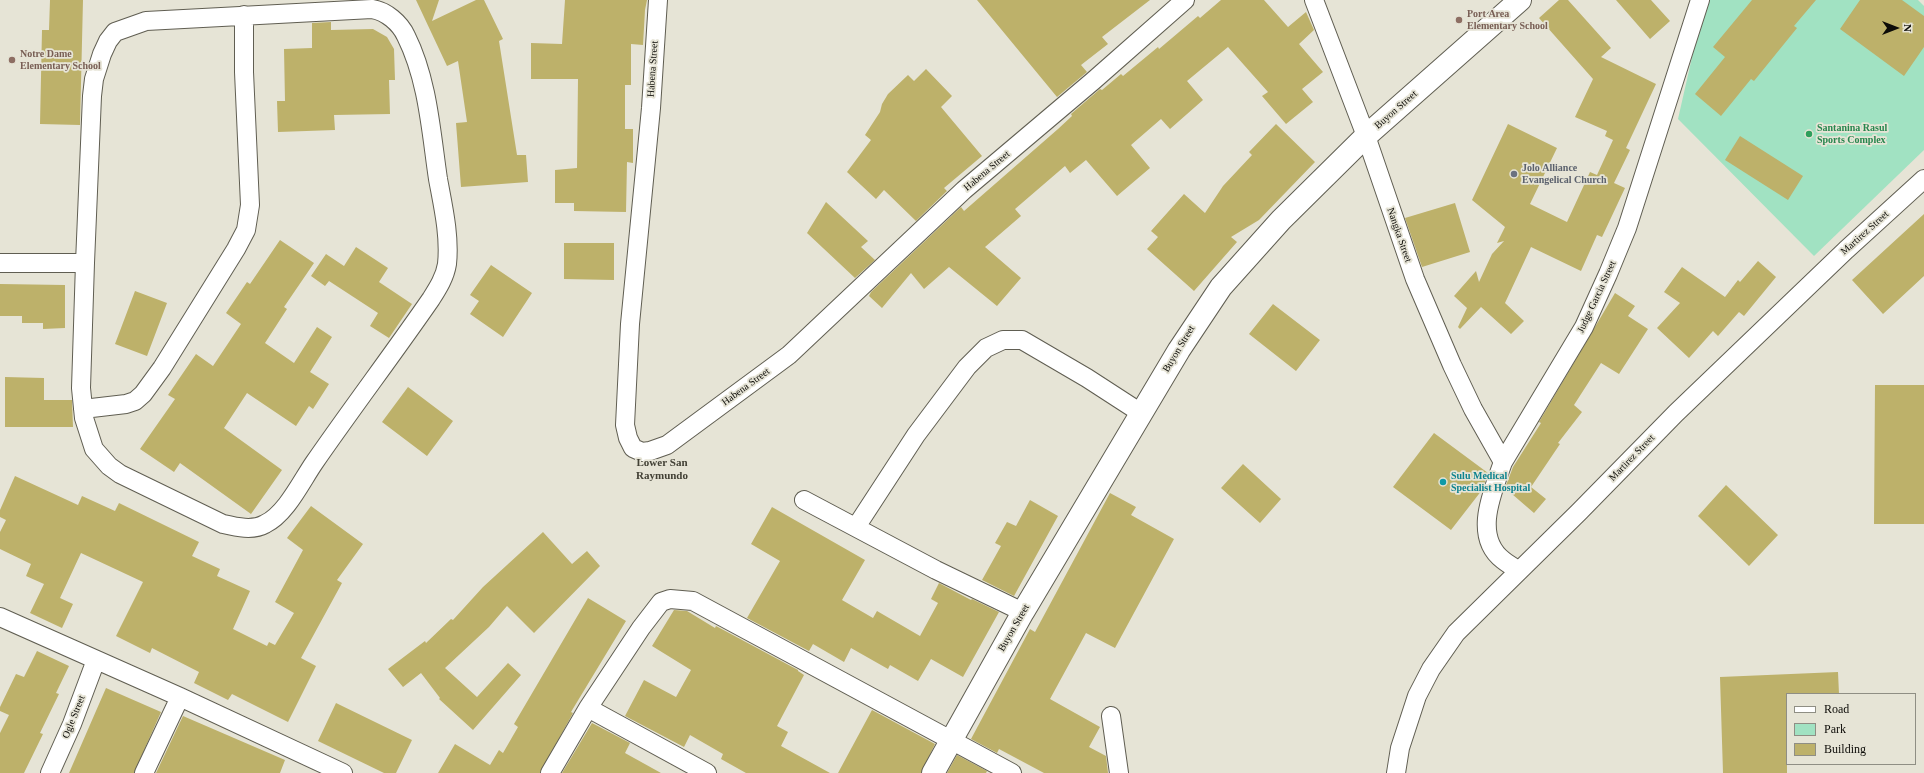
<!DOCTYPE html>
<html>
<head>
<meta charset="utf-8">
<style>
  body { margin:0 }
  #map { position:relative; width:1924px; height:773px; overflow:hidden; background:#e6e4d6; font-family:Georgia,serif }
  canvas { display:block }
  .legend { position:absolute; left:1786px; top:693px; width:130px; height:72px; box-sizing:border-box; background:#e6e4d6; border:1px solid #8f8e84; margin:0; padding:5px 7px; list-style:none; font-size:12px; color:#0d0c08 }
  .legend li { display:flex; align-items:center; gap:8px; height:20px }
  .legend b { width:20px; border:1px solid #8f8e84 }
  .north { position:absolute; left:1876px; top:8px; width:40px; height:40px; -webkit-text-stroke:3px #e6e4d6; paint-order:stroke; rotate:90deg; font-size:11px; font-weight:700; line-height:16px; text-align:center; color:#0d0c08 }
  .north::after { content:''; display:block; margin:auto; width:14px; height:18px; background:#0d0c08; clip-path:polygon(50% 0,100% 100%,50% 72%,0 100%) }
</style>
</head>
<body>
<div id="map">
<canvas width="1924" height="773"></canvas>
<ul class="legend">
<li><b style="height:5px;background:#fff"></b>Road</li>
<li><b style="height:11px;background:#a1e2c2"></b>Park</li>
<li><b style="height:11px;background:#bdb16a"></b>Building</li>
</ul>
<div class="north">N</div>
</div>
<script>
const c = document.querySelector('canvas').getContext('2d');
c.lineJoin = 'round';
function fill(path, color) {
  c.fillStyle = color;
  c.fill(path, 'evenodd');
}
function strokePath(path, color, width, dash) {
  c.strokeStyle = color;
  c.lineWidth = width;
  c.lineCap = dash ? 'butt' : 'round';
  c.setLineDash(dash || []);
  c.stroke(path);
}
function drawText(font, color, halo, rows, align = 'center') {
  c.font = font + ' Georgia,serif';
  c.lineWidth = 3.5;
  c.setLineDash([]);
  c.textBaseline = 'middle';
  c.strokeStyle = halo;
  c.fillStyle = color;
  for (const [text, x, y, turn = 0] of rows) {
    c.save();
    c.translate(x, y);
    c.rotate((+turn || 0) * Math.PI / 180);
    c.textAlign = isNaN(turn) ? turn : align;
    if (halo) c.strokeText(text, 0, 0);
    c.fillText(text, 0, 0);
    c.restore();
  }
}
fill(new Path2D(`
  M 1705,0 L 1918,0 L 1924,6 L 1924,150 L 1814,256 L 1678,119 Z`), '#a1e2c2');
fill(new Path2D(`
  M 50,0 L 83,0 L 80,125 L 40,124 L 42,30 L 49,30 Z
  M 416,0 L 439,0 L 432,21 L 476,0 L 484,0 L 503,39 L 499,41 L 517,155 L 526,155 L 528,182 L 461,187 L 456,123 L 467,122 L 458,61 L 447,66 Z
  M 565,0 L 647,0 L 645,10 L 643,45 L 631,44 L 631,85 L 625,85 L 625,129 L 633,129 L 633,163 L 627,162 L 626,212 L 574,211 L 574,203 L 555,203 L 555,170 L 577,168 L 578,79 L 531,79 L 531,43 L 562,44 Z
  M 977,0 L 1150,0 L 1102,37 L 1108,44 L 1081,65 L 1087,72 L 1057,97 Z
  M 1221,0 L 1264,0 L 1288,27 L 1306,12 L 1314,30 L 1299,44 L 1323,72 L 1302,89 L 1313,102 L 1286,124 L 1262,96 L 1268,92 L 1228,47 L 1187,81 L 1203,100 L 1170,129 L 1161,119 L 1131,145 L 1150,168 L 1117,196 L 1086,160 L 1070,173 L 1065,166 L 1015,209 L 1021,216 L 985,247 L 1021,278 L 997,306 L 949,267 L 924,289 L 911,273 L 882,308 L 869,296 L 871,292 L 961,207 L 964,211 L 1058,129 L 1072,116 L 1071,114 L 1100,89 L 1102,90 L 1121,74 L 1123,76 L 1158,47 L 1159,49 L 1198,16 L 1200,18 Z
  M 1559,0 L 1568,0 L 1611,48 L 1601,57 L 1656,84 L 1626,148 L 1630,150 L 1614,183 L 1625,188 L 1602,237 L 1597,235 L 1581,271 L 1531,247 L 1505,303 L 1524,321 L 1511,334 L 1481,307 L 1460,329 L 1458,327 L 1467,308 L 1454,296 L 1476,271 L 1479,282 L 1492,254 L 1504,241 L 1497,243 L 1505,227 L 1472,200 L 1508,124 L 1557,148 L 1530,204 L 1567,222 L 1590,172 L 1597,175 L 1613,140 L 1605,136 L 1607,131 L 1575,117 L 1593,79 L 1539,18 Z
  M 1616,0 L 1651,0 L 1670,21 L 1650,39 Z
  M 1752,0 L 1816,0 L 1794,26 L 1797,28 L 1754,81 L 1751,79 L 1721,116 L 1695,94 L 1725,57 L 1713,47 Z
  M 1860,0 L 1902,0 L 1924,16 L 1924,47 L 1904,76 L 1840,29 Z
  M 331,22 L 331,30 L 373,29 L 387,37 L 394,49 L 395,80 L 389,80 L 390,114 L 334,115 L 335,130 L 278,132 L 277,101 L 285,101 L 284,49 L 312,48 L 312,23 Z
  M 926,69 L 952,96 L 941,107 L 982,156 L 944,188 L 947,191 L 916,221 L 884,190 L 876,199 L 847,172 L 871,140 L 865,135 L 880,112 L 882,104 L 888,94 L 908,75 L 914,81 Z
  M 1276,124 L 1315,162 L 1259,220 L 1231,237 L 1237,242 L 1194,291 L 1147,249 L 1158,237 L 1151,231 L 1184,194 L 1205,213 L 1223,186 L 1252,155 L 1249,152 Z
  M 1740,136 L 1803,176 L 1788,200 L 1725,160 Z
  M 826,202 L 868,241 L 861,247 L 875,260 L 855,278 L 807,233 Z
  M 1455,203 L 1470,252 L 1422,267 L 1405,218 Z
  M 1924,214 L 1924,276 L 1883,314 L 1852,280 Z
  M 280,240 L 314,263 L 284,307 L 287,309 L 265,343 L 294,363 L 317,327 L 332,337 L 310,372 L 329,384 L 313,409 L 309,406 L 296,426 L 247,393 L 224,428 L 282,470 L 251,514 L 180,463 L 174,472 L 140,449 L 175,399 L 168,395 L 196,354 L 213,366 L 241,324 L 226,313 L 247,282 L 250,284 Z
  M 564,243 L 614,243 L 614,280 L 564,279 Z
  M 356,247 L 388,268 L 379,282 L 412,304 L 389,338 L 370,326 L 378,313 L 329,281 L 325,286 L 311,276 L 326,254 L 344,266 Z
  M 1758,261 L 1776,277 L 1744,316 L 1739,312 L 1718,336 L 1713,331 L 1689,358 L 1657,328 L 1680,303 L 1664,292 L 1682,267 L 1725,297 L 1738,280 L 1740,282 Z
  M 491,265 L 532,293 L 503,337 L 470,314 L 479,301 L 470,295 Z
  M 0,284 L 65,285 L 65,328 L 43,329 L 43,323 L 22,323 L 22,316 L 0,316 Z
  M 135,291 L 167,303 L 147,356 L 115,344 Z
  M 1615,293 L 1635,306 L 1628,316 L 1648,329 L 1619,374 L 1601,363 L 1574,405 L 1582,412 L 1558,443 L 1560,444 L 1531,487 L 1546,499 L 1534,513 L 1505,488 L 1513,467 L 1541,423 L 1539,422 Z
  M 1273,304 L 1320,340 L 1296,371 L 1249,334 Z
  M 5,377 L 44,378 L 44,400 L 72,400 L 73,427 L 5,427 Z
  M 1875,385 L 1924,385 L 1924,524 L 1874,524 Z
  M 408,387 L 453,421 L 427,456 L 382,422 Z
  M 1434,433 L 1488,473 L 1482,490 L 1451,530 L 1393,487 Z
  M 1243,464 L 1281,499 L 1260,523 L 1221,488 Z
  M 15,476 L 78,505 L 82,496 L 115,511 L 119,503 L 199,542 L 192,556 L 220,569 L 217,576 L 250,591 L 233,629 L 267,646 L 269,642 L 275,645 L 294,613 L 275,602 L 303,550 L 287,538 L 311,506 L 363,544 L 337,580 L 342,583 L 301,658 L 316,666 L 288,722 L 232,694 L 228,700 L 194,683 L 199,672 L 152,648 L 150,653 L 116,636 L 143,582 L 81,553 L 60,598 L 73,604 L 62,628 L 30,613 L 44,584 L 26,576 L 31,564 L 0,549 L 0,532 L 6,520 L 0,517 L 0,510 Z
  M 1726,485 L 1778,535 L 1749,566 L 1698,516 Z
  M 1110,493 L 1136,507 L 1131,515 L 1174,539 L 1115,648 L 1086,633 L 1050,699 L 1100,727 L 1089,747 L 1106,756 L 1108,773 L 1044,773 L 999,749 L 997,753 L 971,739 L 1030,629 L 1035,632 Z
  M 1030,500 L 1058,516 L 1014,596 L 982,580 L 1001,546 L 995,543 L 1007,522 L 1016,526 Z
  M 772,507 L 865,560 L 842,600 L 873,618 L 877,611 L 920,636 L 938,603 L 931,599 L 939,583 L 971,600 L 972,599 L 999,612 L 963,677 L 931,659 L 918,681 L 890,665 L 888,669 L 851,648 L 844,662 L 813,644 L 809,651 L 747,618 L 780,561 L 751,544 Z
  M 543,532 L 572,564 L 587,551 L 600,566 L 534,633 L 507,606 L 489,627 L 445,668 L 477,697 L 508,663 L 521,675 L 473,730 L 439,699 L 440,698 L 421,673 L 403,687 L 388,669 L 425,641 L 426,643 L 451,619 L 453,620 L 483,587 Z
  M 588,598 L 626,621 L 571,712 L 573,713 L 540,773 L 438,773 L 455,744 L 490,765 L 499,750 L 503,753 L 518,727 L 514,724 Z
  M 674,610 L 687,611 L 715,628 L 716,626 L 798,670 L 798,671 L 804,675 L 777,726 L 788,732 L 781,746 L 830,773 L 746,773 L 721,759 L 723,754 L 690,735 L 684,747 L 625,716 L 644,680 L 676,697 L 691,670 L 652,646 Z
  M 37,651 L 69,666 L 56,693 L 59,694 L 40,733 L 43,734 L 24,773 L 0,773 L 0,733 L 9,715 L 0,711 L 0,707 L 16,674 L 24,677 Z
  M 1838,672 L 1839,694 L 1787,694 L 1787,773 L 1723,773 L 1720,677 Z
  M 106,688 L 161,712 L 134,773 L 69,773 Z
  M 336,703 L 412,740 L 396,773 L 384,773 L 318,741 Z
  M 872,710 L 935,744 L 921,773 L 838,773 Z
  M 183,716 L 285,760 L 280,773 L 156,773 Z
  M 592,723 L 630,743 L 625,753 L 661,773 L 562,773 Z
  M 957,755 L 987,771 L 986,773 L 947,773 Z`), '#bdb16a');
const minor = new Path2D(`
  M 658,0 L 651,108 L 630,324 L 625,425 L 628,438 L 633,448 L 642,452 L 650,451 L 667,445 L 789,355 L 964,190 L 1093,81 L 1185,0
  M 1314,0 L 1366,136 L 1415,279 L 1452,365 L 1473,409 L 1503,462
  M 372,9 C 386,11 400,23 406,36 C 428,80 431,132 438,179 C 443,206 450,236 447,264 C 445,277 438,288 431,299 C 393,354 352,408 314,463 C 301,482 286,514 265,524 C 253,531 236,527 223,524 L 120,474 L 109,466 L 94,449 L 84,418 L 81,388 L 85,263 L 92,96 L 94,79 L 102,54 L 108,41 L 115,32 L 146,21 Z
  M 0,263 L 85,263
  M 83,409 L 126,404 L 135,401 L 143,394 L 162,368 L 236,249 L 246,230 L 250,205 L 244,72 L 244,15
  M 804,500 L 936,570 L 1023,612
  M 856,527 L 916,435 L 967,367 L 986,348 L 1003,340 L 1022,340 L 1087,378 L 1141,413
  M 1518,570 C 1513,567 1508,564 1503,560 C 1472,536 1493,491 1503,462 L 1584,327 L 1608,274 L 1627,228 L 1700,0
  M 0,617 L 180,697 L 343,773
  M 588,708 L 707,773
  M 1111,716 L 1119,773
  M 50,773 L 72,724 L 96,660
  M 144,773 L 180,697
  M 550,773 L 588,708 L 641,628 L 661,602 L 670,599 L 693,601 L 1012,773
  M 1396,773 L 1400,748 L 1417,696 L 1431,669 L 1456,633 L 1579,512 L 1676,413 L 1846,250 L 1924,179`);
const secondary = new Path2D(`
  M 933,773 L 1023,612 L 1179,350 L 1221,287 L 1281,220 L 1366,136 L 1520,0`);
strokePath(minor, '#605e52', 20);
strokePath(secondary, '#605e52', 24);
strokePath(minor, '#fff', 18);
strokePath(secondary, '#fff', 22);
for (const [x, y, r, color] of [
  [1459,20,4,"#8d6e63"],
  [12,60,4,"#8d6e63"],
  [1809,134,4,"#2e9e5b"],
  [1514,174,4,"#6b7280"],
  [1443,482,4,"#0f9aa8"]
]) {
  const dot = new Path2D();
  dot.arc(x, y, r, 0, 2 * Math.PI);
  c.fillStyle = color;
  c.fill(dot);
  strokePath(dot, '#e6e4d6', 1.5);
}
drawText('bold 10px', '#785e54', '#e6e4d6', [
  ["Port Area",1467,14],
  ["Elementary School",1467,26],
  ["Notre Dame",20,54],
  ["Elementary School",20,66]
], 'left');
drawText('10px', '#0d0c08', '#e6e4d6', [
  ["Habena Street",653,69,-86],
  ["Buyon Street",1396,110,-41],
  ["Habena Street",987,171,-40],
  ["Martirez Street",1865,233,-42],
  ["Nangka Street",1399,235,71],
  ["Judge Garcia Street",1597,297,-65],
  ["Buyon Street",1179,349,-59],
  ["Habena Street",746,387,-36],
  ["Martirez Street",1632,458,-46],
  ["Buyon Street",1014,628,-60],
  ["Ogle Street",74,717,-68]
]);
drawText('bold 10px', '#27864d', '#e6e4d6', [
  ["Santanina Rasul",1817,128],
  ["Sports Complex",1817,140]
], 'left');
drawText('bold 10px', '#5b616d', '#e6e4d6', [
  ["Jolo Alliance",1522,168],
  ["Evangelical Church",1522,180]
], 'left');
drawText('bold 10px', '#0d838f', '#e6e4d6', [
  ["Sulu Medical",1451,476],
  ["Specialist Hospital",1451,488]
], 'left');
drawText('bold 11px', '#424035', '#e6e4d6', [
  ["Lower San",662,463],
  ["Raymundo",662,476]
]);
</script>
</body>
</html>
